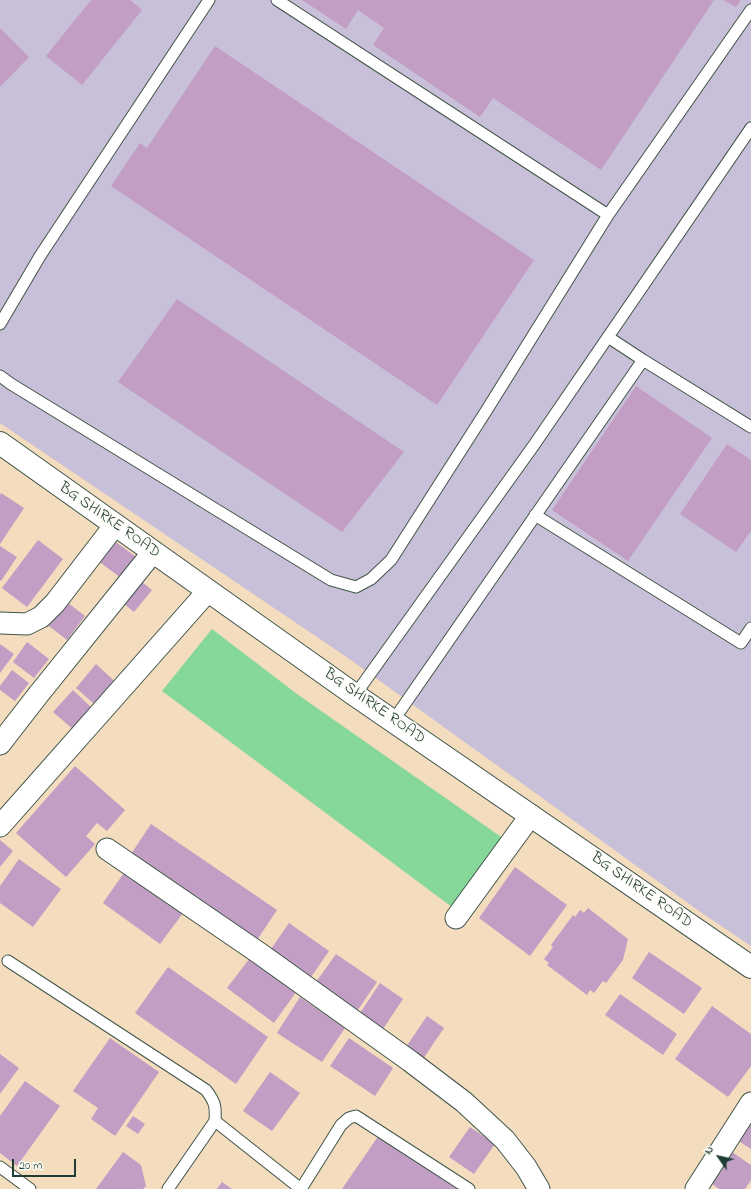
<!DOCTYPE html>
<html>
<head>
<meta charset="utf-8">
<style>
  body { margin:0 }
  #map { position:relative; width:751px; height:1189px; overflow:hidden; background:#f4dcbe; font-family:"Indie Flower",sans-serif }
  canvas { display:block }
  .north { position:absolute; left:699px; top:1137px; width:40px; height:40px; -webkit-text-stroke:3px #fdfcf7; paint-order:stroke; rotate:304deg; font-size:11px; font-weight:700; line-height:16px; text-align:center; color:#1f3d34 }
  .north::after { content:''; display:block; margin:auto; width:14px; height:18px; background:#1f3d34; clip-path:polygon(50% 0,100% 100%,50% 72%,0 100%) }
  .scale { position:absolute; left:12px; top:1159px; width:64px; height:18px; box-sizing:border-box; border:2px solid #1f3d34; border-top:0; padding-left:5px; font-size:12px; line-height:14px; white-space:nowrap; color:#1f3d34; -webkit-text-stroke:3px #fdfcf7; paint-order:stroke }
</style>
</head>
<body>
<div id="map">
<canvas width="751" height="1189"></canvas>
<div class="north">N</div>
<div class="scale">20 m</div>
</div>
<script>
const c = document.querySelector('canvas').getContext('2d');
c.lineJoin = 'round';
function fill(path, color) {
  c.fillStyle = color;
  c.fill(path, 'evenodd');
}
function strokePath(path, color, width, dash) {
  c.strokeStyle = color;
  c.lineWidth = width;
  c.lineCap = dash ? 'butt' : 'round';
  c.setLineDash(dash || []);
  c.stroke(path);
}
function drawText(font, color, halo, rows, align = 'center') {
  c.font = font + ' "Indie Flower",sans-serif';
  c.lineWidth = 3.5;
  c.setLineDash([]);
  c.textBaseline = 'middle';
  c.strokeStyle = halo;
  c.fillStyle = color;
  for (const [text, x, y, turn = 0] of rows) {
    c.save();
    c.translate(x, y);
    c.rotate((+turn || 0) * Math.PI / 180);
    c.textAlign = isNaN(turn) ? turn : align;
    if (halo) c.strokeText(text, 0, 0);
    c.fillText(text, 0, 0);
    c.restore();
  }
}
fill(new Path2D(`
  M 0,0 L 751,0 L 751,946 L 699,911 L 348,658 L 0,423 Z`), '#c8c0d8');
fill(new Path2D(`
  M 212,629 L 297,694 L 514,846 L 464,916 L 162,691 Z`), '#85d899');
fill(new Path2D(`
  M 91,0 L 130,0 L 142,10 L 82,85 L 46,56 Z
  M 302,0 L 714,0 L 601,170 L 493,98 L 480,117 L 373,45 L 384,28 L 358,10 L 346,29 Z
  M 723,0 L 741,0 L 736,7 Z
  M 0,28 L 29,57 L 0,87 Z
  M 215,46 L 534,260 L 437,405 L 111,186 L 140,143 L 147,148 Z
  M 177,299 L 404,452 L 342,532 L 118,382 Z
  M 636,386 L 712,438 L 628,561 L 552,510 Z
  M 727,444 L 751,460 L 751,531 L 736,552 L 680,514 Z
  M 1,493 L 24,508 L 0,544 L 0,495 Z
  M 112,539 L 136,557 L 121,578 L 97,560 Z
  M 38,540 L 63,559 L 27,607 L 2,588 Z
  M 0,546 L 17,557 L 1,581 L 0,580 Z
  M 137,578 L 152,590 L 134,612 L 118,599 Z
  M 63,599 L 85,616 L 67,640 L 45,623 Z
  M 27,642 L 49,659 L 34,678 L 13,662 Z
  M 0,644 L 14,654 L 0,673 Z
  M 96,664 L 121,687 L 101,710 L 76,688 Z
  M 12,670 L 29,683 L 15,701 L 0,690 L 0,686 Z
  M 73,690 L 93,709 L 74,730 L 53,712 Z
  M 75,766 L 125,810 L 107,831 L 97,823 L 86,836 L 95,844 L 66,877 L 16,833 Z
  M 151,824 L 277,910 L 253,946 L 127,860 Z
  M 0,840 L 13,851 L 0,867 Z
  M 19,859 L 61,889 L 33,927 L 0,903 L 0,886 Z
  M 128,867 L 186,909 L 160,944 L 103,903 Z
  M 515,867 L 567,905 L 530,956 L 479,918 Z
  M 588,908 L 628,939 L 623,960 L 606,983 L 603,981 L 594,993 L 590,990 L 587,995 L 547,965 L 549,963 L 544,959 L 553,947 L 551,945 L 573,915 L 575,917 L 580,910 L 584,913 Z
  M 289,923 L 329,951 L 309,980 L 269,952 Z
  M 649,952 L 702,988 L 684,1014 L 632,978 Z
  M 253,954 L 299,988 L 274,1023 L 227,988 Z
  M 336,954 L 377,982 L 355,1014 L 314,985 Z
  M 168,967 L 268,1037 L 236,1084 L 135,1013 Z
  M 380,983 L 403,999 L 381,1032 L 358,1016 Z
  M 620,994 L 677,1034 L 663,1055 L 605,1015 Z
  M 300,997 L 345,1028 L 322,1062 L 277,1033 Z
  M 712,1006 L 751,1034 L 751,1066 L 728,1097 L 675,1059 Z
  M 427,1016 L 444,1028 L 421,1062 L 404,1050 Z
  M 110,1038 L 159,1072 L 115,1136 L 91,1119 L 98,1108 L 73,1091 Z
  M 349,1038 L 393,1068 L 375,1096 L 330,1066 Z
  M 0,1054 L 19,1068 L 0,1094 Z
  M 270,1072 L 300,1093 L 272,1131 L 243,1111 Z
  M 25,1081 L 60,1106 L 17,1166 L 0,1153 L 0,1116 Z
  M 133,1116 L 145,1124 L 138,1134 L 126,1126 Z
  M 751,1120 L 751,1149 L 737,1140 Z
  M 470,1127 L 495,1144 L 474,1174 L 449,1157 Z
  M 379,1135 L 458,1189 L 342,1189 Z
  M 123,1152 L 141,1165 L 146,1186 L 143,1189 L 96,1189 Z
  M 732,1152 L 751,1165 L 751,1180 L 745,1189 L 719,1189 L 711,1183 Z
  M 222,1182 L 232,1189 L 217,1189 Z`), '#c29dc4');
const service = new Path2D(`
  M 608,215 L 751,10
  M 0,324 L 40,256 L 209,0
  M 643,360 L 751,427
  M 0,376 L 11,384 L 331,580 L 356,587 L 371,579 L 391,560 L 488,408 L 608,215 L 277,0
  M 535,515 L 741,643 L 751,628
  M 355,695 L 534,445 L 751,128
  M 393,721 L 643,360 L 608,337
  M 8,961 L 206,1090 C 215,1102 216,1106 215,1121 L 168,1189
  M 215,1121 L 301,1189
  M 0,1167 L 30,1189
  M 301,1189 L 341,1125 L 349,1118 L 356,1116 L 469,1189`);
const minor = new Path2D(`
  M 0,623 L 27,624 L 41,617 L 55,603 L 115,525
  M 0,744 L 38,695 L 153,552
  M 0,826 L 208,591
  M 107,849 L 259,953 L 410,1061 L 464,1102 L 505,1140 L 526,1167 L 539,1189
  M 456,918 L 531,815
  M 696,1189 L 751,1103`);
const tertiary = new Path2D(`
  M 0,443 L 355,695 L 751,967`);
strokePath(service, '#3f5549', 13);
strokePath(minor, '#3f5549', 23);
strokePath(tertiary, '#3f5549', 24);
strokePath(service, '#fff', 11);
strokePath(minor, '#fff', 21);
strokePath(tertiary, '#fff', 22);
drawText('16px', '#1f3d34', '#fdfcf7', [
  ["BG SHIRKE ROAD",109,521,35],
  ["BG SHIRKE ROAD",374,707,35],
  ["BG SHIRKE ROAD",641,891,35]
]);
</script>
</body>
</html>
